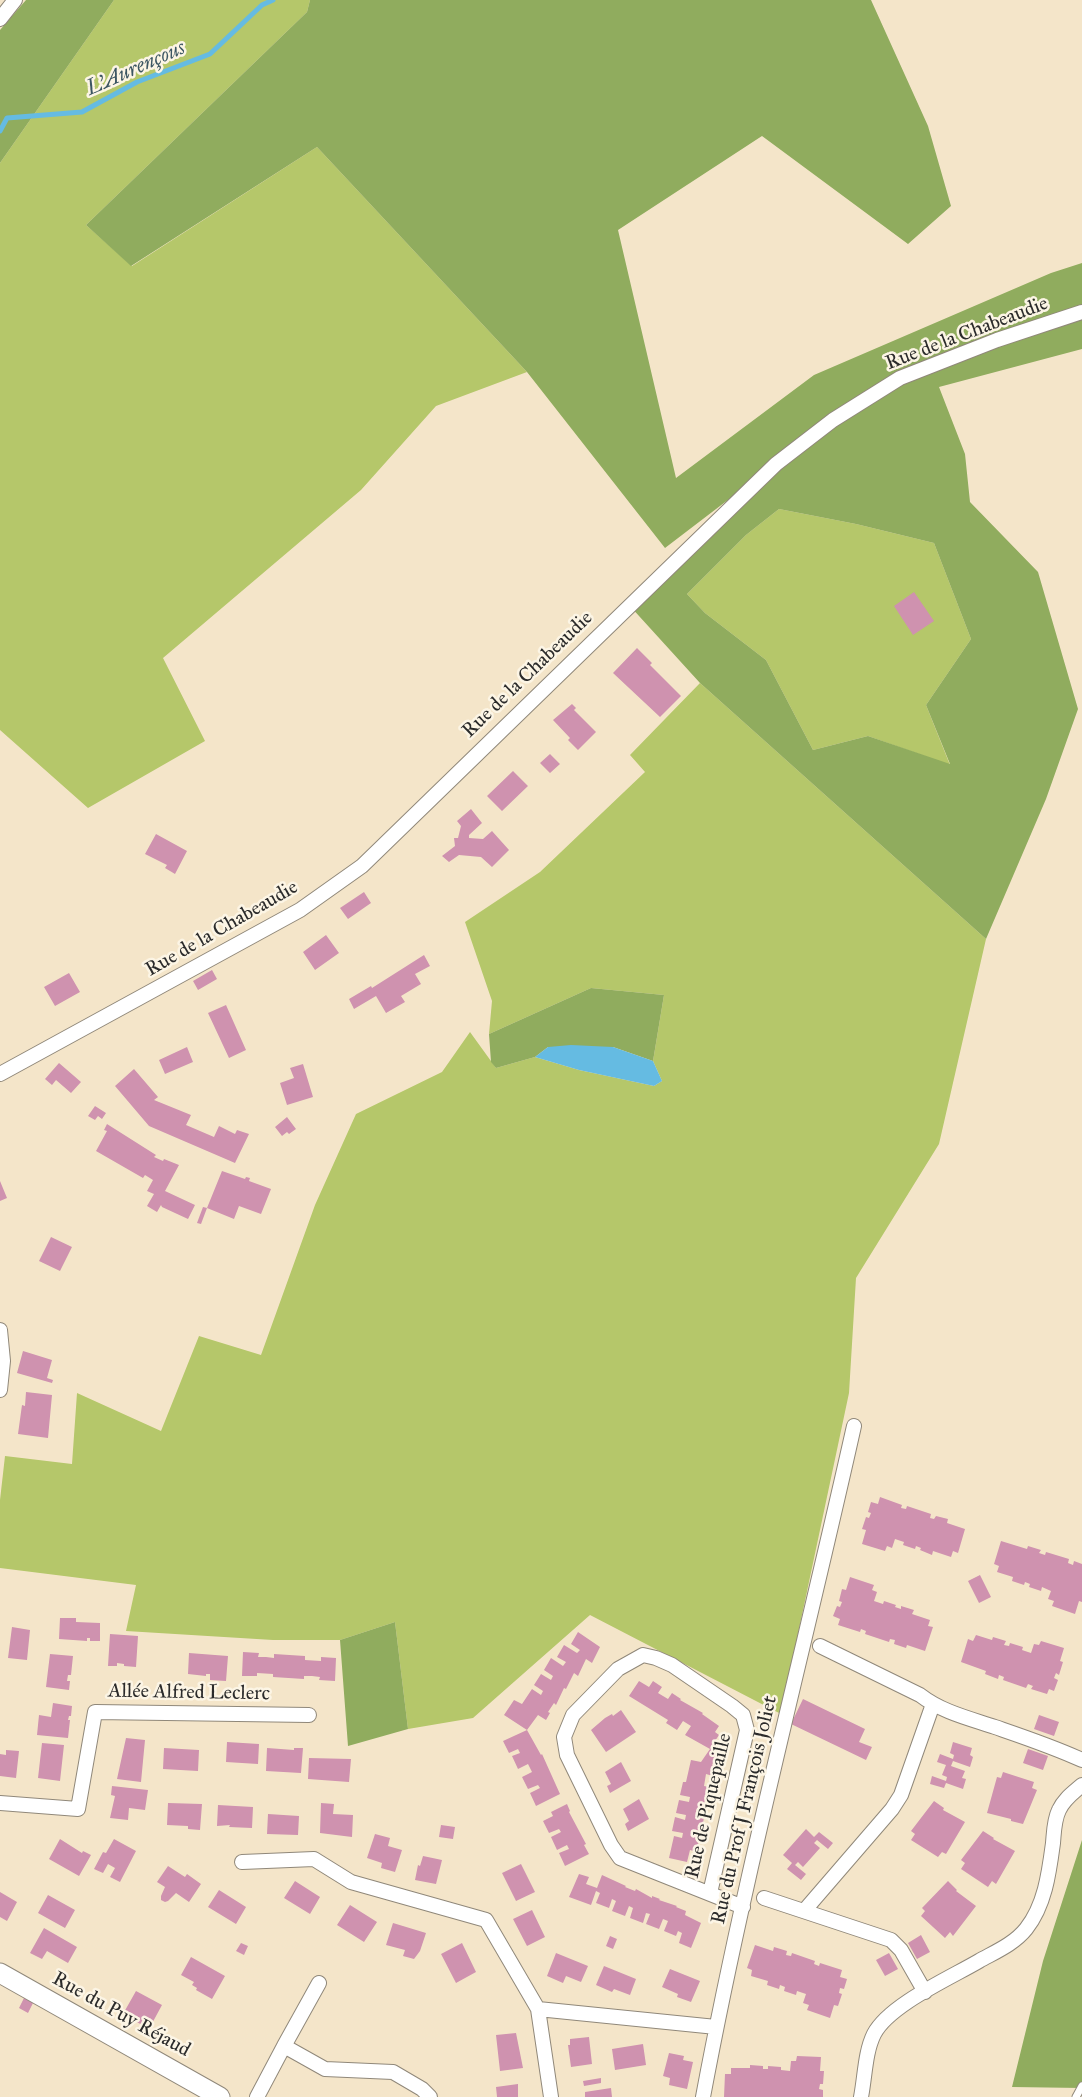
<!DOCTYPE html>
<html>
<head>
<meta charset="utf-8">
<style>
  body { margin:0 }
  canvas { display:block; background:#f4e5c9 }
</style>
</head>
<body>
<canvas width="1082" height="2097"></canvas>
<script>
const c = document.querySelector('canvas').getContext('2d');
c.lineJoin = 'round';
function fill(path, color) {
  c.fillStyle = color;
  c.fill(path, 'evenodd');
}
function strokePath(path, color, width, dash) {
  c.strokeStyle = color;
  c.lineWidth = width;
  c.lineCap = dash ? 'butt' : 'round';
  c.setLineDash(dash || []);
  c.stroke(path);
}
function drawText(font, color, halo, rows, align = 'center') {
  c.font = font + ' "IM FELL Great Primer",serif';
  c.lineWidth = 5;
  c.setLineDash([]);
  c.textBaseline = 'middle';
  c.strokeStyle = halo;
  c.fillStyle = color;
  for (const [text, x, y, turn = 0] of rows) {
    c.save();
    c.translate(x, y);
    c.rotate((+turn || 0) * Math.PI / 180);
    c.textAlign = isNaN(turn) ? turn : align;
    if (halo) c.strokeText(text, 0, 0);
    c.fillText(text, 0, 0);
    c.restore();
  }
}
fill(new Path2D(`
  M 114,0 L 310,0 L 307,12 L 86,225 L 132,266 L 317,147 L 527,372 L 436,406 L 361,490 L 163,658 L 205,741 L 88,808 L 0,730 L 0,163 Z
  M 779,509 L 856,524 L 934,543 L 971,639 L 926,705 L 950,765 L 868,736 L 813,750 L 766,660 L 705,613 L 687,594 L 746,535 Z
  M 700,683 L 986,939 L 939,1144 L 856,1278 L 849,1393 L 781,1714 L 590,1615 L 473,1718 L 408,1729 L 395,1622 L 340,1640 L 273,1640 L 126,1631 L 136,1585 L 0,1568 L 0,1500 L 5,1456 L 72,1464 L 77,1393 L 161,1431 L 199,1336 L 261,1355 L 315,1205 L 356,1114 L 442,1072 L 470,1032 L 496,1068 L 535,1057 L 579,1070 L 654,1086 L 662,1081 L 653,1061 L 664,995 L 591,988 L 489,1034 L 492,1001 L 465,922 L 540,872 L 645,772 L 630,755 Z`), '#b5c76a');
fill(new Path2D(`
  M 26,0 L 114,0 L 0,163 L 0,30 Z
  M 310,0 L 871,0 L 928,126 L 951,206 L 908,244 L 762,136 L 618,230 L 676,478 L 814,375 L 1051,273 L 1082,263 L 1082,349 L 939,387 L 965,454 L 970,502 L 1038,572 L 1078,709 L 1046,799 L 986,939 L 700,683 L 629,605 L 771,467 L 665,548 L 527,372 L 317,147 L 131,266 L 86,225 L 307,12 ZM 779,509 L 856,524 L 934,543 L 971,639 L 926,705 L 950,764 L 868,736 L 813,750 L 766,660 L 705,613 L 687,594 L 746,535 Z
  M 591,988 L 664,995 L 653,1061 L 613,1047 L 548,1047 L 535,1057 L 496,1068 L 491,1062 L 489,1034 Z
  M 395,1622 L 408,1729 L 348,1746 L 340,1640 Z
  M 1082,1840 L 1082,2088 L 1012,2087 L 1043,1961 Z`), '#90ac5e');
fill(new Path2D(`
  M 571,1045 L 613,1047 L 653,1061 L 662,1081 L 654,1086 L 579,1070 L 535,1057 L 548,1047 Z`), '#65bbe2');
strokePath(new Path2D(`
  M 0,131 L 7,118 L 82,112 L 137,82 L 210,54 L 262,5 L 273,0`), '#65bbe2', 5);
fill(new Path2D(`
  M 914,592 L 934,621 L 913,635 L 894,606 Z
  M 637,648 L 652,663 L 650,665 L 681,696 L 660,717 L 613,673 Z
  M 572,704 L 576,708 L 574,710 L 596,732 L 578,750 L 568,740 L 570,738 L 553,720 Z
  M 550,754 L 560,764 L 550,773 L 540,763 Z
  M 513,771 L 528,786 L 502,811 L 487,796 Z
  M 471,809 L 482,823 L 469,835 L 469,838 L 483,839 L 492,831 L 509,850 L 492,867 L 481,857 L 459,855 L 449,862 L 442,856 L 455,846 L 454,838 L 458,838 L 461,826 L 457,821 Z
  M 156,834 L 187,851 L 175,874 L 165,868 L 167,865 L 145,854 Z
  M 364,892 L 371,903 L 348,919 L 340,908 Z
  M 326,935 L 339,953 L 315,970 L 303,952 Z
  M 424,955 L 430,966 L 415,974 L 421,984 L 401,996 L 405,1002 L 386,1013 L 376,996 L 354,1009 L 349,999 L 371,986 L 372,988 Z
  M 212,970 L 217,979 L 198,990 L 193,981 Z
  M 69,973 L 80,992 L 55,1006 L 44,987 Z
  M 226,1005 L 246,1050 L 229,1058 L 208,1013 Z
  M 187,1047 L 193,1062 L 165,1074 L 159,1060 Z
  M 59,1063 L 81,1082 L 71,1093 L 56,1080 L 52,1085 L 45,1079 Z
  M 303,1064 L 313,1097 L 287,1105 L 280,1083 L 294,1078 L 290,1068 Z
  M 134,1069 L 158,1097 L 154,1100 L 191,1115 L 186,1125 L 214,1137 L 219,1126 L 235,1134 L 237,1130 L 249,1134 L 235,1163 L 149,1126 L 115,1086 Z
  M 95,1106 L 106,1113 L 102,1119 L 98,1116 L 95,1120 L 88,1116 Z
  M 287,1117 L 296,1129 L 289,1134 L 287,1132 L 282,1136 L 275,1127 Z
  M 107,1124 L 156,1155 L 154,1157 L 163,1161 L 164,1159 L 179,1165 L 165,1191 L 195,1205 L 188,1219 L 162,1207 L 161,1205 L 157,1212 L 147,1206 L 154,1194 L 147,1191 L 153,1180 L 145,1175 L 143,1178 L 96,1151 L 107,1131 L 104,1130 Z
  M 222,1171 L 245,1179 L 246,1177 L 250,1178 L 249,1181 L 271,1189 L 261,1214 L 239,1206 L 234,1219 L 207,1208 Z
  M 0,1181 L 7,1198 L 0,1201 Z
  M 203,1207 L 207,1208 L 201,1224 L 197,1223 Z
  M 51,1237 L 72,1247 L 60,1271 L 39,1261 Z
  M 23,1351 L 52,1360 L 47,1378 L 53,1380 L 52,1383 L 17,1373 Z
  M 26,1392 L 52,1395 L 48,1438 L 18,1434 L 22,1405 L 25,1406 Z
  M 880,1497 L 902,1505 L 901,1508 L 906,1509 L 907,1506 L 931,1514 L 930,1518 L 934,1519 L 936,1516 L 948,1519 L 947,1523 L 965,1529 L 958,1553 L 953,1551 L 951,1557 L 933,1551 L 932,1555 L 920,1550 L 921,1548 L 916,1546 L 915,1549 L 903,1545 L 904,1542 L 895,1539 L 892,1548 L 887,1546 L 885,1551 L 862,1544 L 866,1530 L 862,1529 L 866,1517 L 869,1518 L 871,1513 L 868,1512 L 871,1502 L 878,1504 Z
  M 1001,1541 L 1027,1549 L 1028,1546 L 1041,1550 L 1039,1553 L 1045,1555 L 1046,1552 L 1069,1559 L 1068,1563 L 1073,1565 L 1074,1561 L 1082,1564 L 1082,1602 L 1079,1601 L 1075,1614 L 1052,1606 L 1054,1601 L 1048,1599 L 1051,1591 L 1042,1587 L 1041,1591 L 1029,1587 L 1030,1584 L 1025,1582 L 1024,1585 L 1012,1581 L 1013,1577 L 997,1572 L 999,1566 L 994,1564 Z
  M 980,1575 L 991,1597 L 979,1603 L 968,1581 Z
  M 850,1577 L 874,1585 L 872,1590 L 877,1592 L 874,1601 L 883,1604 L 884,1601 L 896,1605 L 895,1607 L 901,1609 L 901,1606 L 914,1610 L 912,1614 L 930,1620 L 928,1626 L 933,1627 L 925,1651 L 907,1645 L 906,1648 L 894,1644 L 895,1640 L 890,1639 L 889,1642 L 865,1634 L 866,1631 L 861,1629 L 860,1632 L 838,1625 L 840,1619 L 833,1616 L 837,1606 L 840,1607 L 842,1602 L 839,1601 L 842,1589 L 846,1590 Z
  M 60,1618 L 76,1618 L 76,1622 L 100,1623 L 100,1641 L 90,1641 L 90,1638 L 87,1638 L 87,1641 L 59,1639 Z
  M 12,1627 L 30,1630 L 27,1660 L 8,1658 Z
  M 578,1632 L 600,1647 L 592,1663 L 586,1659 L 578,1676 L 574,1673 L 566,1689 L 564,1688 L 556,1705 L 554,1703 L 548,1712 L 550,1713 L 546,1720 L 538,1715 L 527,1730 L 504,1715 L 514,1700 L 522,1704 L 532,1689 L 541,1695 L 543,1691 L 534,1685 L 541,1674 L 551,1680 L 553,1676 L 544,1670 L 551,1658 L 563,1666 L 566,1662 L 557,1657 L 564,1645 L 577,1653 L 580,1650 L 571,1644 Z
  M 110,1634 L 138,1636 L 136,1667 L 124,1666 L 124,1664 L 117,1663 L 117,1666 L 108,1666 Z
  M 976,1635 L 992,1640 L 993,1637 L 1006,1641 L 1004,1645 L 1009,1646 L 1010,1643 L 1023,1647 L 1022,1650 L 1031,1653 L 1034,1644 L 1039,1645 L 1041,1641 L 1064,1648 L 1060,1661 L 1063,1662 L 1059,1675 L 1056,1673 L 1054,1678 L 1058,1680 L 1054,1691 L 1049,1689 L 1047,1694 L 1031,1689 L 1033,1686 L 1028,1684 L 1026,1688 L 1003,1680 L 1004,1677 L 999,1675 L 998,1679 L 985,1674 L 986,1671 L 961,1662 L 968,1639 L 973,1641 Z
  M 243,1652 L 259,1653 L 258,1657 L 266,1657 L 274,1658 L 274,1654 L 305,1656 L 305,1660 L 321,1661 L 321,1657 L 336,1658 L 335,1681 L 319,1680 L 320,1677 L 312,1676 L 304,1676 L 304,1679 L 273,1677 L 273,1674 L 257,1673 L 257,1676 L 242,1676 Z
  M 189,1653 L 228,1656 L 226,1681 L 210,1680 L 210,1674 L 206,1674 L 206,1676 L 188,1674 Z
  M 50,1654 L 73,1656 L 71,1675 L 68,1675 L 67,1681 L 70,1681 L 69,1690 L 46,1687 Z
  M 639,1681 L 649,1687 L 653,1681 L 662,1687 L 658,1693 L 668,1699 L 672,1693 L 681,1699 L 680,1700 L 703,1713 L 702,1714 L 719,1726 L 715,1732 L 719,1735 L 713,1744 L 720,1748 L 712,1765 L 716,1765 L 713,1776 L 706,1774 L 704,1786 L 709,1787 L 707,1798 L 708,1798 L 703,1816 L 704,1816 L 703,1824 L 701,1823 L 697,1852 L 690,1850 L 687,1862 L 669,1858 L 674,1836 L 682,1838 L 683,1833 L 672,1831 L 675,1817 L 685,1820 L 686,1815 L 676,1813 L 679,1800 L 689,1802 L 690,1797 L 680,1795 L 683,1782 L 686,1782 L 691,1760 L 701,1762 L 710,1749 L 685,1735 L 691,1726 L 683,1721 L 677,1730 L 666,1723 L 668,1720 L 629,1696 Z
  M 803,1699 L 865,1729 L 859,1742 L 872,1747 L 866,1760 L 791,1724 Z
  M 53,1703 L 72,1706 L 71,1716 L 69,1716 L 68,1720 L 70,1720 L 68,1738 L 37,1735 L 39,1715 L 51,1717 Z
  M 621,1710 L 636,1732 L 606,1752 L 591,1730 L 605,1718 L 612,1714 L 613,1716 Z
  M 1039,1715 L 1059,1722 L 1054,1736 L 1034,1729 Z
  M 527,1730 L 541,1755 L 542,1754 L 560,1794 L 536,1806 L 530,1793 L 540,1788 L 538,1785 L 528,1789 L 522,1777 L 532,1772 L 528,1764 L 518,1769 L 512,1756 L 520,1753 L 518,1749 L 509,1753 L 503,1741 Z
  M 126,1738 L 145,1740 L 141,1782 L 117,1779 Z
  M 227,1742 L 259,1744 L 258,1764 L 226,1762 Z
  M 953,1742 L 972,1748 L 970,1755 L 973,1757 L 970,1767 L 953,1761 L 951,1766 L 965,1771 L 962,1778 L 966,1779 L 963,1789 L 946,1783 L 944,1788 L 930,1784 L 932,1776 L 946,1781 L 947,1777 L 942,1775 L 946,1765 L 937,1762 L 940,1754 L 953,1759 L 954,1755 L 950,1753 Z
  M 42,1743 L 64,1745 L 60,1781 L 38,1778 Z
  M 164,1748 L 199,1750 L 198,1771 L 163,1769 Z
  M 267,1748 L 294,1750 L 294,1748 L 303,1748 L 301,1773 L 266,1771 Z
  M 1028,1749 L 1048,1756 L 1043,1770 L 1023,1763 Z
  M 6,1750 L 19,1751 L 16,1778 L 0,1776 L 0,1754 L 6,1755 Z
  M 309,1758 L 351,1759 L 349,1782 L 308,1779 Z
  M 621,1762 L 631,1781 L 610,1793 L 607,1786 L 611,1784 L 605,1772 Z
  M 1003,1772 L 1034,1782 L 1032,1788 L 1037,1790 L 1023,1824 L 1011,1821 L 1011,1819 L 987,1813 L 997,1777 L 1001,1778 Z
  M 112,1786 L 148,1790 L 145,1810 L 129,1808 L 128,1820 L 110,1818 L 115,1796 L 111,1795 Z
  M 639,1799 L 649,1819 L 628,1831 L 625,1824 L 629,1821 L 623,1809 Z
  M 934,1801 L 944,1808 L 943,1810 L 965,1822 L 946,1854 L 942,1852 L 938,1857 L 911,1840 L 915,1834 L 911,1831 Z
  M 168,1803 L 202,1804 L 200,1830 L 188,1829 L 188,1826 L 167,1825 Z
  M 321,1803 L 334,1804 L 333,1814 L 353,1815 L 352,1837 L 320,1833 Z
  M 567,1804 L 570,1811 L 569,1812 L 586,1844 L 584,1845 L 589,1854 L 565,1866 L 559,1853 L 569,1849 L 567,1845 L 557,1850 L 551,1837 L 561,1832 L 559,1829 L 549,1833 L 543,1821 L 553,1816 L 551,1812 Z
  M 218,1805 L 253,1807 L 252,1828 L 229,1827 L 230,1825 L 217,1826 Z
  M 268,1814 L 299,1816 L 298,1835 L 267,1834 Z
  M 441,1825 L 455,1827 L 453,1839 L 439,1837 Z
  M 806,1829 L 814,1837 L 819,1832 L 833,1843 L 828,1849 L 817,1840 L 814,1843 L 820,1848 L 812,1857 L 803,1867 L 798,1862 L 795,1865 L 806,1874 L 801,1880 L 787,1869 L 792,1863 L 783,1855 Z
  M 983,1831 L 994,1838 L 993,1839 L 1015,1851 L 996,1884 L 992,1881 L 988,1887 L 961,1869 L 965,1863 L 961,1860 Z
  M 375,1834 L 390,1838 L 388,1846 L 402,1850 L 395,1872 L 381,1868 L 382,1863 L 367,1858 Z
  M 60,1839 L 82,1853 L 83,1851 L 91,1855 L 79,1876 L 49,1859 Z
  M 114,1839 L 136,1851 L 120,1882 L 110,1877 L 115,1868 L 108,1864 L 103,1873 L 94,1869 L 103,1852 L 106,1853 Z
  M 423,1856 L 442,1860 L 436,1884 L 415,1880 L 418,1865 L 420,1866 Z
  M 521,1864 L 535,1892 L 516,1901 L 502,1873 Z
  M 168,1866 L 185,1877 L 187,1874 L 201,1884 L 189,1902 L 176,1893 L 168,1901 L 165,1902 L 161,1900 L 161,1896 L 165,1887 L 157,1882 Z
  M 579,1874 L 589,1877 L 586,1884 L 597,1888 L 602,1875 L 626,1886 L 625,1887 L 635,1891 L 636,1889 L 652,1898 L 652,1896 L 660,1899 L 659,1900 L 677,1906 L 676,1907 L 686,1911 L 685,1915 L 701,1923 L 691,1948 L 679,1943 L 682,1933 L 678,1931 L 676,1936 L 664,1931 L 668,1921 L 663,1919 L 659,1929 L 646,1924 L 650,1914 L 646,1913 L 643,1923 L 630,1918 L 633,1908 L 629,1906 L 625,1916 L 612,1911 L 616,1901 L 612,1899 L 609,1908 L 596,1903 L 600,1893 L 596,1891 L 591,1905 L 569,1897 Z
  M 295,1881 L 320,1897 L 310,1914 L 284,1898 Z
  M 948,1881 L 957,1890 L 956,1891 L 976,1906 L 953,1936 L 950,1932 L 945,1938 L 921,1916 L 925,1911 L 922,1908 Z
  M 219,1890 L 246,1907 L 236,1924 L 208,1907 Z
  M 0,1892 L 17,1902 L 7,1921 L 0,1917 Z
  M 48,1895 L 75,1910 L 65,1928 L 38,1913 Z
  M 350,1905 L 377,1922 L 364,1942 L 337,1925 Z
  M 532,1910 L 545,1937 L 527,1946 L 513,1919 Z
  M 393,1923 L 426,1933 L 420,1951 L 414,1959 L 403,1956 L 405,1950 L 386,1945 Z
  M 44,1928 L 77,1947 L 68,1963 L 47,1951 L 42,1959 L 30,1953 Z
  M 921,1935 L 930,1952 L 917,1959 L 908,1943 Z
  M 610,1936 L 617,1939 L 613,1949 L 606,1946 Z
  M 241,1943 L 248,1946 L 244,1955 L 236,1951 Z
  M 462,1943 L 476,1972 L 456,1983 L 441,1954 Z
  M 755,1945 L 773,1951 L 774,1947 L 787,1951 L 786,1955 L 791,1956 L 792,1953 L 815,1961 L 814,1964 L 819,1966 L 820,1963 L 842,1970 L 840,1977 L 847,1979 L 844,1989 L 840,1988 L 839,1993 L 842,1994 L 838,2006 L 834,2005 L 830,2018 L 807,2010 L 809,2005 L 803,2003 L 806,1994 L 797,1991 L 796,1995 L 784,1991 L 785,1987 L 780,1985 L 779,1989 L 767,1985 L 768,1981 L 751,1976 L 752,1970 L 747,1968 Z
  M 556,1953 L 588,1966 L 581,1982 L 566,1976 L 563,1983 L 547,1976 Z
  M 889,1953 L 898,1969 L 885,1976 L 876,1960 Z
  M 191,1957 L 225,1976 L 212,1999 L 196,1990 L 197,1988 L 192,1985 L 194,1982 L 181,1975 Z
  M 604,1966 L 636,1979 L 630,1995 L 614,1989 L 612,1992 L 596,1985 Z
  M 670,1969 L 700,1981 L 691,2002 L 677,1997 L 678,1994 L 662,1987 Z
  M 136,1991 L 162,2005 L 149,2029 L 123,2014 Z
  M 24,1998 L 33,2003 L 28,2013 L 19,2008 Z
  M 516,2033 L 523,2068 L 500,2071 L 496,2035 Z
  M 589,2037 L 592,2064 L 571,2067 L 568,2045 L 570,2045 L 570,2039 Z
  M 643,2044 L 646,2065 L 615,2070 L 612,2049 Z
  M 669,2053 L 684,2056 L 683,2060 L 693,2062 L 687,2089 L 669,2085 L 670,2078 L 663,2076 Z
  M 797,2056 L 821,2057 L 820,2071 L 824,2071 L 823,2084 L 820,2084 L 819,2089 L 823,2090 L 823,2097 L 724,2097 L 725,2074 L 731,2074 L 731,2068 L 750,2068 L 750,2065 L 763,2066 L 763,2069 L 768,2069 L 768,2066 L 781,2067 L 781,2070 L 790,2071 L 791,2061 L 796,2061 Z
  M 601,2078 L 601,2083 L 584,2086 L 583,2081 Z
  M 518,2084 L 518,2097 L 497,2097 L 496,2087 Z
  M 611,2088 L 612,2097 L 585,2097 L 585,2092 Z`), '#cf92af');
const lane = new Path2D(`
  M 1076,2097 L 1082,2086`);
const street = new Path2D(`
  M 0,19 L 15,0
  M 0,1074 L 300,910 L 362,866 L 776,464 L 833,420 L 900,378 L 997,340 L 1082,312
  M 0,1330 L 3,1361 L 0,1390
  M 820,1646 L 920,1695 C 942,1712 968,1718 995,1727 C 1024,1737 1054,1747 1082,1760
  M 0,1803 L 78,1809 L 95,1712 L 309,1715
  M 242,1862 L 314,1859 L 351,1882 L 486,1920 L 538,2009 L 551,2097
  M 710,1893 L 747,1730 L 743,1715 L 732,1706 L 672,1665 L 656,1658 L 643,1655 L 618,1669 L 573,1715 L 564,1737 L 567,1755 L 611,1845 L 620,1858 L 743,1907
  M 764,1898 L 891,1940 L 901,1950 L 925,1992
  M 804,1911 L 892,1809 L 901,1795 L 933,1704
  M 538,2009 L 716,2027
  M 284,2046 L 319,1983
  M 257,2097 L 284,2046 L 325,2069 L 393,2072 L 422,2089 L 430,2097
  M 703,2097 C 745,1872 804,1650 854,1426
  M 861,2097 C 865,2077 865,2052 874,2034 C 889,2005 950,1978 979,1961 C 995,1952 1014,1944 1026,1929 C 1045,1905 1049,1873 1053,1843 C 1054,1832 1054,1820 1059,1810 C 1064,1799 1073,1793 1082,1785`);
const secondary = new Path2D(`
  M 0,1973 L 220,2097`);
strokePath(lane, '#90887a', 9);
strokePath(street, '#90887a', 16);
strokePath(secondary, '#90887a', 21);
strokePath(lane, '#fff', 7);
strokePath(street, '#fff', 14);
strokePath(secondary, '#fff', 19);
drawText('20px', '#2b2b2b', '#fcf5e5', [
  ["Rue de la Chabeaudie",967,334,-21],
  ["Rue de la Chabeaudie",528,675,-44],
  ["Rue de la Chabeaudie",222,929,-30],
  ["Allée Alfred Leclerc",189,1693,1],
  ["Rue de Piquepaille",709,1806,-77],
  ["Rue du Prof J François Joliet",745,1810,-77],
  ["Rue du Puy Réjaud",121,2015,29]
]);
drawText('italic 21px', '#3c5662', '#fcf5e5', [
  ["L'Aurençous",136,69,-24]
]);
</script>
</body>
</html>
